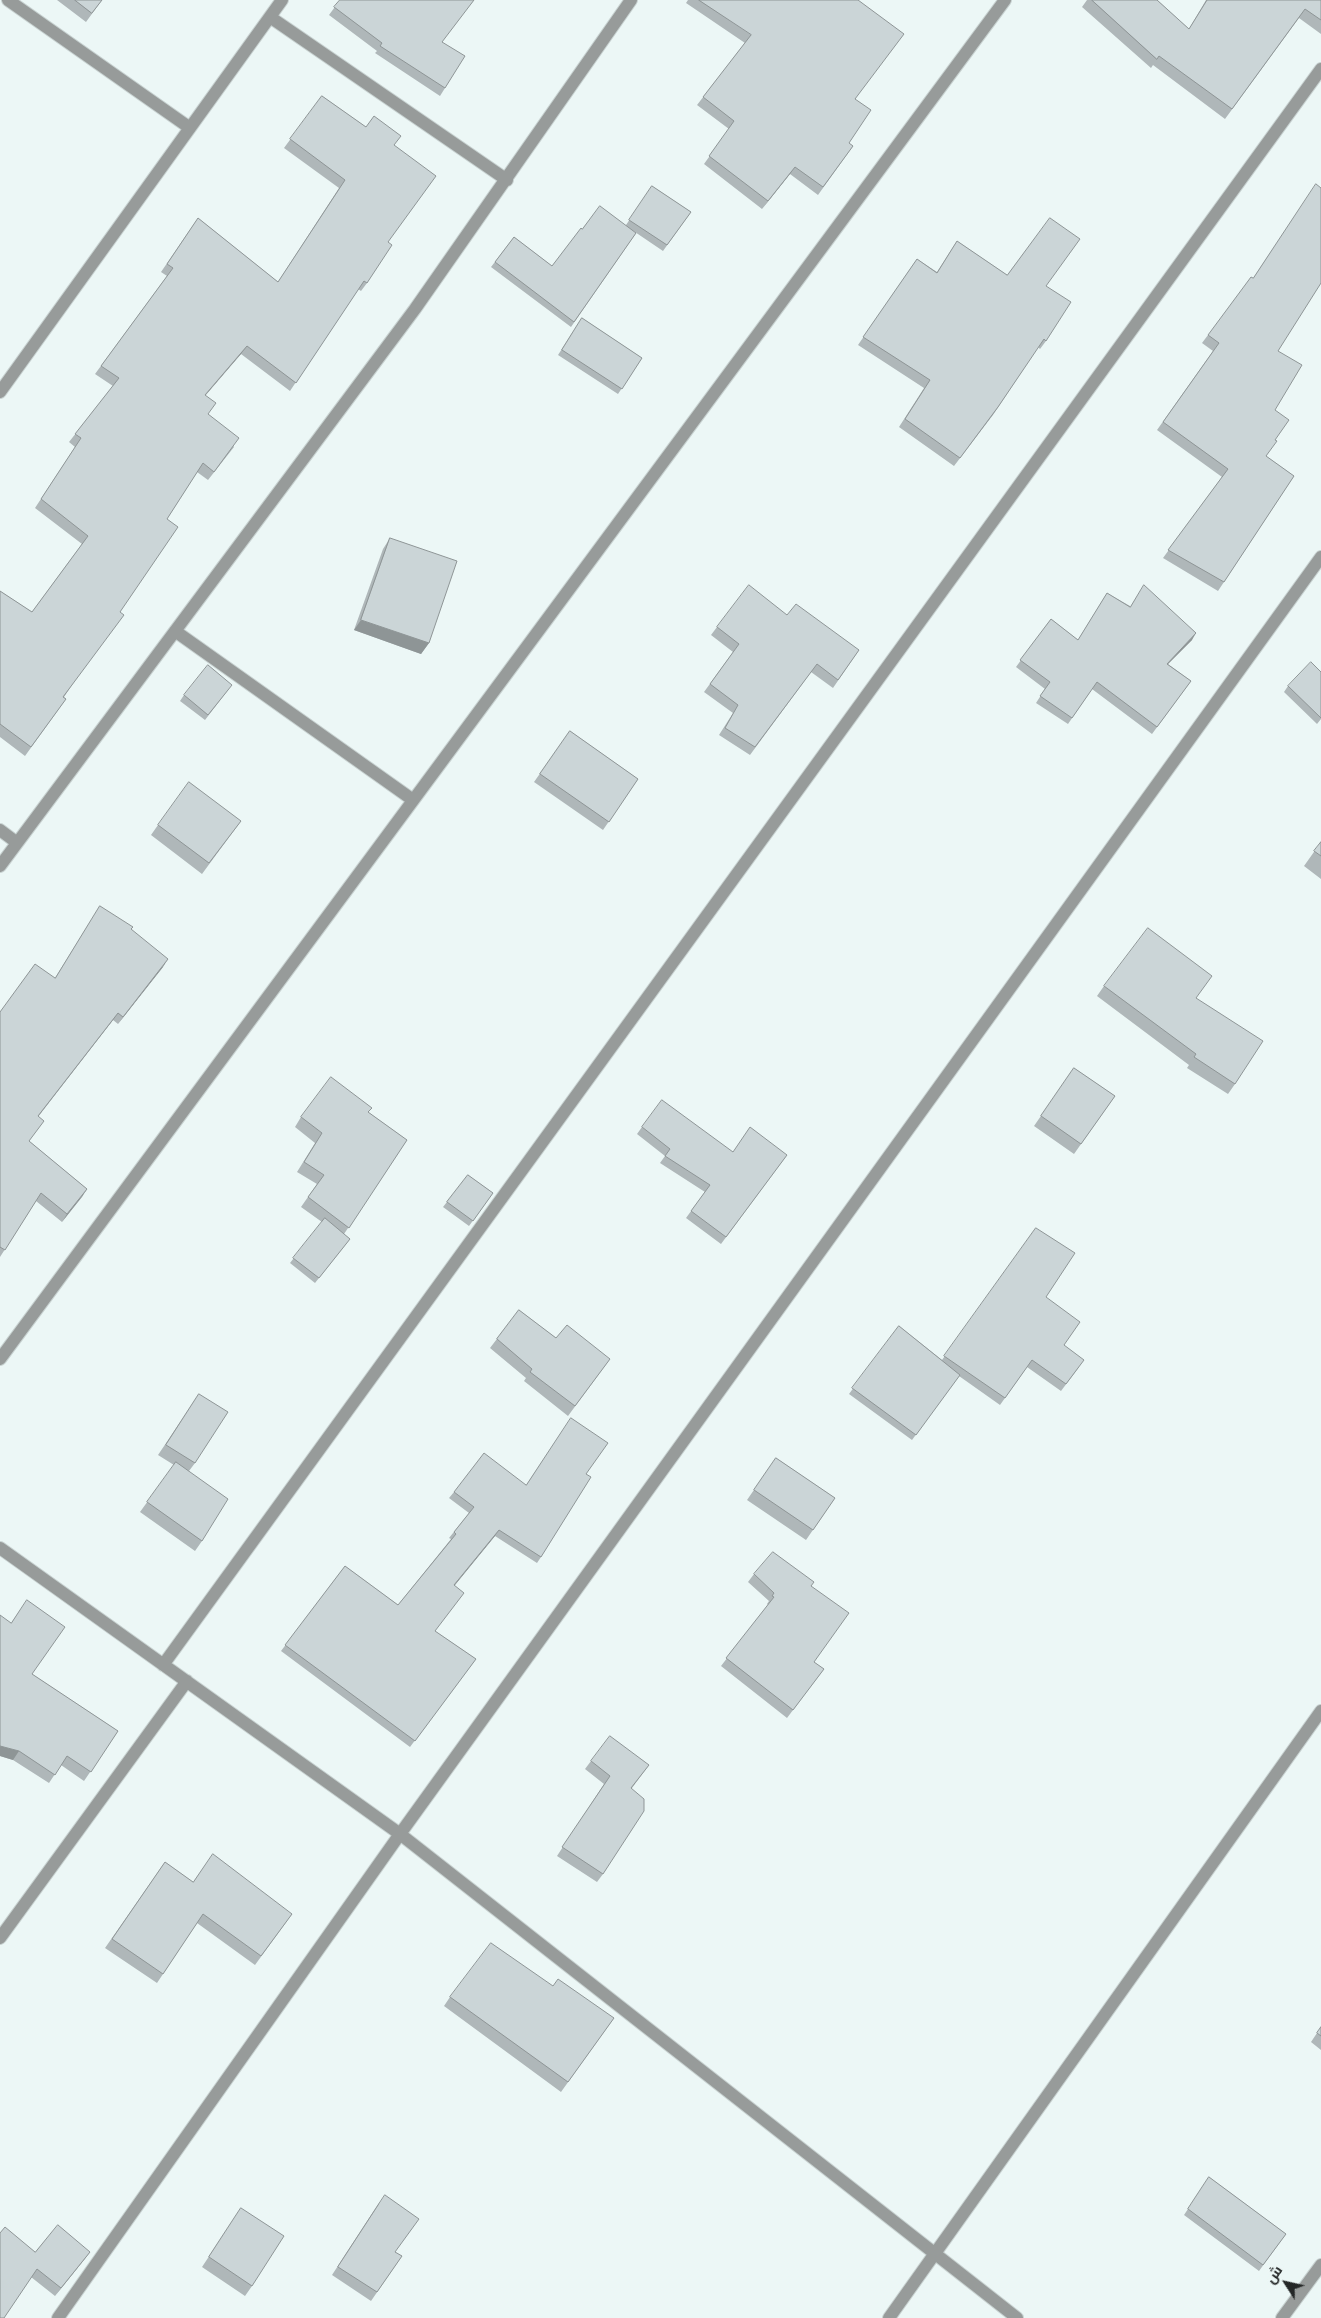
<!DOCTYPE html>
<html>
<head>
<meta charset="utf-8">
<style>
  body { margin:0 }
  #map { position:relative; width:1321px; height:2318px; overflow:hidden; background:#ecf7f6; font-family:Raleway,Cairo,sans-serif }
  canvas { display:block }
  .north { position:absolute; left:1261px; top:2258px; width:50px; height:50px; -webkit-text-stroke:4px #ecf7f6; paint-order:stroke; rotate:305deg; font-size:14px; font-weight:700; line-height:20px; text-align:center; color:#242727 }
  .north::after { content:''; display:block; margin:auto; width:18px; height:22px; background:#242727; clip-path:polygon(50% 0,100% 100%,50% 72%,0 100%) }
</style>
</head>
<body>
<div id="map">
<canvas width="1321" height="2318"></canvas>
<div class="north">ش</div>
</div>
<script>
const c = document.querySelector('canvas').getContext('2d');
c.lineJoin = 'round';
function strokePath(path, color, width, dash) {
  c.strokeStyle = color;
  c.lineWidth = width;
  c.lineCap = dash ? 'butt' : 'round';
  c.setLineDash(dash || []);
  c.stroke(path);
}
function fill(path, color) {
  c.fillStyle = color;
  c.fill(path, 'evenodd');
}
const minor = new Path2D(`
  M 8,0 L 190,128
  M 270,17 L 507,180
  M 0,392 L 282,0
  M 175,631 L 413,800
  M 0,830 L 16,842
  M 0,866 L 415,309 L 631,0
  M 0,1359 L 1005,0
  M 0,1548 L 400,1834 L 1017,2318
  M 163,1665 L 1321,69
  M 0,1938 L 187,1681
  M 58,2318 L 400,1834 L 1321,557
  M 889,2318 L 1321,1711
  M 1282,2318 L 1321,2265`);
strokePath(minor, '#c8d2d1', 14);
strokePath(minor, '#979b9a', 12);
fill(new Path2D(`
  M 57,0 L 102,0 L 86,22 Z
  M 340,0 L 443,42 L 445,88 L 440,96 L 375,53 L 377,51 L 329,15 Z
  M 688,0 L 858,0 L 856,99 L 849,143 L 853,146 L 818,195 L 790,174 L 762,209 L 704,164 L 729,129 L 697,105 L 745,43 L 686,3 Z
  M 1087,0 L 1157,0 L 1189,29 L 1206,0 L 1321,0 L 1321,34 L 1299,18 L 1225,119 L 1153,65 L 1151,68 L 1082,7 Z
  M 322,96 L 366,127 L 394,145 L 388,242 L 367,283 L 361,291 L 358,289 L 290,391 L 241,354 L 205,395 L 208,414 L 234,447 L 208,480 L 197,472 L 167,519 L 120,612 L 64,697 L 66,699 L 25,756 L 0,737 L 0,591 L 32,612 L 82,544 L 35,508 L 75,447 L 69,442 L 113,386 L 95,374 L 167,276 L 161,272 L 198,218 L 278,282 L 339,188 L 284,148 Z
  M 652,186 L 691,212 L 663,251 L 632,230 L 636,233 L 571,327 L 491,267 L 514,237 L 552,266 L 582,229 L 626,225 Z
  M 957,241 L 1007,275 L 1046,286 L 1046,341 L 1040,349 L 1038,347 L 993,415 L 954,466 L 899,427 L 924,388 L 858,345 L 917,259 L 937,272 Z
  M 582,318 L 642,358 L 618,394 L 558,355 Z
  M 1208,335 L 1278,351 L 1275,410 L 1275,440 L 1266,456 L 1294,476 L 1218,591 L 1163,558 L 1222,477 L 1157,430 L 1213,351 L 1202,343 Z
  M 390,538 L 429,643 L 421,654 L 354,630 L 383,549 Z
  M 1107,593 L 1130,606 L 1192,640 L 1168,664 L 1191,681 L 1152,734 L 1092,689 L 1068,724 L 1036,703 L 1045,689 L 1016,667 L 1051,619 L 1078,640 Z
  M 787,615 L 859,650 L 833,688 L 811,672 L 750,755 L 719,735 L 733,713 L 704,692 L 733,652 L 711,635 L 717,627 Z
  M 1321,672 L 1321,719 L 1317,724 L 1284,692 L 1288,686 Z
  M 228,690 L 205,720 L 180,701 L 184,695 Z
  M 570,731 L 638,779 L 603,830 L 534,782 Z
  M 241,821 L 202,874 L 151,835 L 158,825 Z
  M 1321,842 L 1321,879 L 1304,866 Z
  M 100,906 L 131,929 L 163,967 L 118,1024 L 113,1020 L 38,1117 L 29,1141 L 87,1189 L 62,1222 L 36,1201 L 0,1257 L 0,1012 L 55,978 Z
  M 1104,986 L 1196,998 L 1235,1084 L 1228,1094 L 1187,1068 L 1189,1065 L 1097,996 Z
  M 1074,1068 L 1115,1096 L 1074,1154 L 1034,1126 Z
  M 368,1112 L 407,1140 L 344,1234 L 350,1239 L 315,1283 L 290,1263 L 322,1222 L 301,1207 L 317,1184 L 297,1172 L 315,1143 L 295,1127 L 301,1117 Z
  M 642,1127 L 733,1152 L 787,1155 L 721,1244 L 686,1218 L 705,1192 L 660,1163 L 665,1156 L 637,1134 Z
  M 468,1175 L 493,1193 L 469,1226 L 443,1207 Z
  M 1036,1228 L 1046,1297 L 1064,1345 L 1079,1367 L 1061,1391 L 1027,1367 L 1000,1405 L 959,1376 L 912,1440 L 849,1394 L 899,1326 L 942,1360 Z
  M 519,1310 L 556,1338 L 610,1359 L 568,1416 L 524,1381 L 526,1378 L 490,1348 Z
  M 199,1394 L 195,1463 L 189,1471 L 202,1541 L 195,1551 L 140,1512 L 174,1465 L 158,1455 Z
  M 776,1458 L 835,1498 L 806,1540 L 747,1500 Z
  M 586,1474 L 541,1557 L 537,1563 L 495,1536 L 455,1585 L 435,1631 L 476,1659 L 410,1747 L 281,1651 L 345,1566 L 398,1605 L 451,1539 L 449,1538 L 469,1513 L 449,1498 L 454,1492 L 526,1485 Z
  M 754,1574 L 811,1586 L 814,1662 L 824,1669 L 787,1718 L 721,1666 L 768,1605 L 767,1604 L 769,1601 L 748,1582 Z
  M 0,1615 L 32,1674 L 118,1731 L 84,1781 L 61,1765 L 49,1783 L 13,1760 L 0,1756 Z
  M 591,1761 L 649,1765 L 632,1788 L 603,1874 L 597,1882 L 557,1856 L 604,1784 L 585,1769 Z
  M 165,1862 L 193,1882 L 292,1914 L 255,1965 L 197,1923 L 157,1983 L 105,1948 Z
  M 553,1986 L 614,2018 L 561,2092 L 444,2006 L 450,1997 Z
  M 1321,2027 L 1321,2050 L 1311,2042 Z
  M 1209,2177 L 1286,2234 L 1259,2271 L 1184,2215 Z
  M 379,2203 L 395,2252 L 402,2256 L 371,2301 L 332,2275 Z
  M 241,2208 L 252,2286 L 245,2296 L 202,2267 Z
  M 35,2252 L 90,2252 L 55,2296 L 31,2277 Z`), '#afb7b9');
fill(new Path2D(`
  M 795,167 L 790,174 L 762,209 L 768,201 Z
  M 247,346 L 241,354 L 199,403 L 205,395 Z
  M 361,620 L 429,643 L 421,654 L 354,630 Z
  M 1196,633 L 1192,640 L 1162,670 L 1167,664 Z
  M 168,959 L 163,967 L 118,1024 L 123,1017 Z
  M 118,1013 L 113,1020 L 32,1124 L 38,1116 Z
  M 87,1189 L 82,1197 L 62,1222 L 67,1214 Z
  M 499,1530 L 495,1536 L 450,1591 L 454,1585 Z
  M 0,1746 L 19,1751 L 13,1760 L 0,1756 Z
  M 90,2252 L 84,2260 L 55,2296 L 61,2288 Z`), '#8e9596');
const building = new Path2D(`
  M 75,0 L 102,0 L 92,13 Z
  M 340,0 L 474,0 L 442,42 L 465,56 L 445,88 L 380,46 L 382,43 L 334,7 Z
  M 699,0 L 858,0 L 904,34 L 855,99 L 871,110 L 849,143 L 853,146 L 823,187 L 795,167 L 768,201 L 709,156 L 734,121 L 703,97 L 751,35 Z
  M 1092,0 L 1157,0 L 1189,29 L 1207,0 L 1321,0 L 1321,20 L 1305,9 L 1232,109 L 1159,56 L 1157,59 Z
  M 322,96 L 366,127 L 374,116 L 401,136 L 394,145 L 436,176 L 388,242 L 392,245 L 367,283 L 364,281 L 296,383 L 247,346 L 205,395 L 216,403 L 208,414 L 239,438 L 214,472 L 203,463 L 167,519 L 178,527 L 120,612 L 124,615 L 63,697 L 66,699 L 31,747 L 0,724 L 0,591 L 32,612 L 88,536 L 41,499 L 81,438 L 75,434 L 119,378 L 101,366 L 173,268 L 167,264 L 198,218 L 278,282 L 345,180 L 290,139 Z
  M 1316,184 L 1321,188 L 1321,283 L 1278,351 L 1302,365 L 1275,410 L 1289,420 L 1275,440 L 1277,441 L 1266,456 L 1294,476 L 1224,582 L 1168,550 L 1228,469 L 1163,422 L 1219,343 L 1208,335 L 1251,277 L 1253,278 Z
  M 652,186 L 691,212 L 667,245 L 629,220 Z
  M 600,206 L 636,233 L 574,322 L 495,262 L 514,237 L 552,266 L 581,228 L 582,229 Z
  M 1050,218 L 1080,239 L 1046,286 L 1071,302 L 1046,341 L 1044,339 L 998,407 L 960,458 L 905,419 L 930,380 L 863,337 L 917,259 L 937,273 L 957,241 L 1007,275 Z
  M 582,318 L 642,358 L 622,389 L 562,350 Z
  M 390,538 L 457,561 L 429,643 L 361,620 Z
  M 749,585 L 787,615 L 796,604 L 859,650 L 838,680 L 817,664 L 755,747 L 725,728 L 738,705 L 710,684 L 739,644 L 717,627 Z
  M 1144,585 L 1196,633 L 1167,664 L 1191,681 L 1157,727 L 1097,682 L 1072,718 L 1040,696 L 1050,682 L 1020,660 L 1051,619 L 1078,640 L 1107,593 L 1130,607 Z
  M 1311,662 L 1321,672 L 1321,718 L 1288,686 Z
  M 208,665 L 232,685 L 208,715 L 184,695 Z
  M 570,731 L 638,779 L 609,822 L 540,774 Z
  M 189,782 L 241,821 L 209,863 L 158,825 Z
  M 1321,842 L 1321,856 L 1314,851 Z
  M 100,906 L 133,927 L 131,929 L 168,959 L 123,1017 L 118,1013 L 38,1116 L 44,1121 L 29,1141 L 87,1189 L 67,1214 L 41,1193 L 5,1250 L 0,1247 L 0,1248 L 0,1012 L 35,964 L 55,978 Z
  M 1148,928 L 1212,976 L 1196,998 L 1263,1041 L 1235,1084 L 1194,1057 L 1196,1054 L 1104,986 Z
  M 1074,1068 L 1115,1096 L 1081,1144 L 1041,1116 Z
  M 331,1077 L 372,1108 L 368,1112 L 407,1140 L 349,1228 L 308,1197 L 324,1175 L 304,1162 L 322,1133 L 301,1117 Z
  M 662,1100 L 733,1152 L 750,1127 L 787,1155 L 726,1237 L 691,1211 L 710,1185 L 665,1156 L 670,1149 L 642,1127 Z
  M 468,1175 L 493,1193 L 473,1221 L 447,1202 Z
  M 325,1218 L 350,1239 L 319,1278 L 293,1258 Z
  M 1036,1228 L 1075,1253 L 1046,1297 L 1080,1322 L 1064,1345 L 1084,1360 L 1066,1384 L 1032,1360 L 1005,1398 L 944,1356 Z
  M 519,1310 L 556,1338 L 567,1325 L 610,1359 L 575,1406 L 530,1372 L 532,1369 L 497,1339 Z
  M 899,1326 L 960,1375 L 916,1435 L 852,1388 Z
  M 199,1394 L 228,1412 L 195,1463 L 166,1445 Z
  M 571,1418 L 608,1443 L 586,1474 L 591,1477 L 541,1557 L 499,1530 L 454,1585 L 464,1593 L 435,1631 L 476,1659 L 415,1741 L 285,1645 L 345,1566 L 398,1605 L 456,1534 L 454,1532 L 474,1507 L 454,1492 L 484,1453 L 526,1485 Z
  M 776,1458 L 835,1498 L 813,1530 L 754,1490 Z
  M 176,1462 L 228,1499 L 202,1541 L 147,1502 Z
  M 773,1552 L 814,1582 L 811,1586 L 849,1613 L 814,1662 L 824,1669 L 793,1710 L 726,1658 L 774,1597 L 772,1596 L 774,1593 L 754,1574 Z
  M 27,1600 L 65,1627 L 32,1674 L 118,1731 L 91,1772 L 67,1756 L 55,1775 L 19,1751 L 0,1746 L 0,1615 L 11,1623 Z
  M 610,1736 L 649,1765 L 631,1788 L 644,1799 L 644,1811 L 603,1874 L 562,1847 L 610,1776 L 591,1761 Z
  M 213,1854 L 292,1914 L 261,1956 L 203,1914 L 163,1974 L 112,1939 L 165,1862 L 193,1882 Z
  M 491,1943 L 553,1986 L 558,1979 L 614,2018 L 568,2082 L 450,1997 Z
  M 1321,2027 L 1321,2036 L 1317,2033 Z
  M 1209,2177 L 1286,2234 L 1263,2265 L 1188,2209 Z
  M 385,2195 L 419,2219 L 395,2252 L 402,2256 L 377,2292 L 338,2267 Z
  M 241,2208 L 284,2236 L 252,2286 L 209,2257 Z
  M 58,2225 L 90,2252 L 61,2288 L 37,2269 L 4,2318 L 0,2318 L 0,2233 L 5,2227 L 35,2252 Z`);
fill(building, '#cbd5d7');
strokePath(building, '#8e9596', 1);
</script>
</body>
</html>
